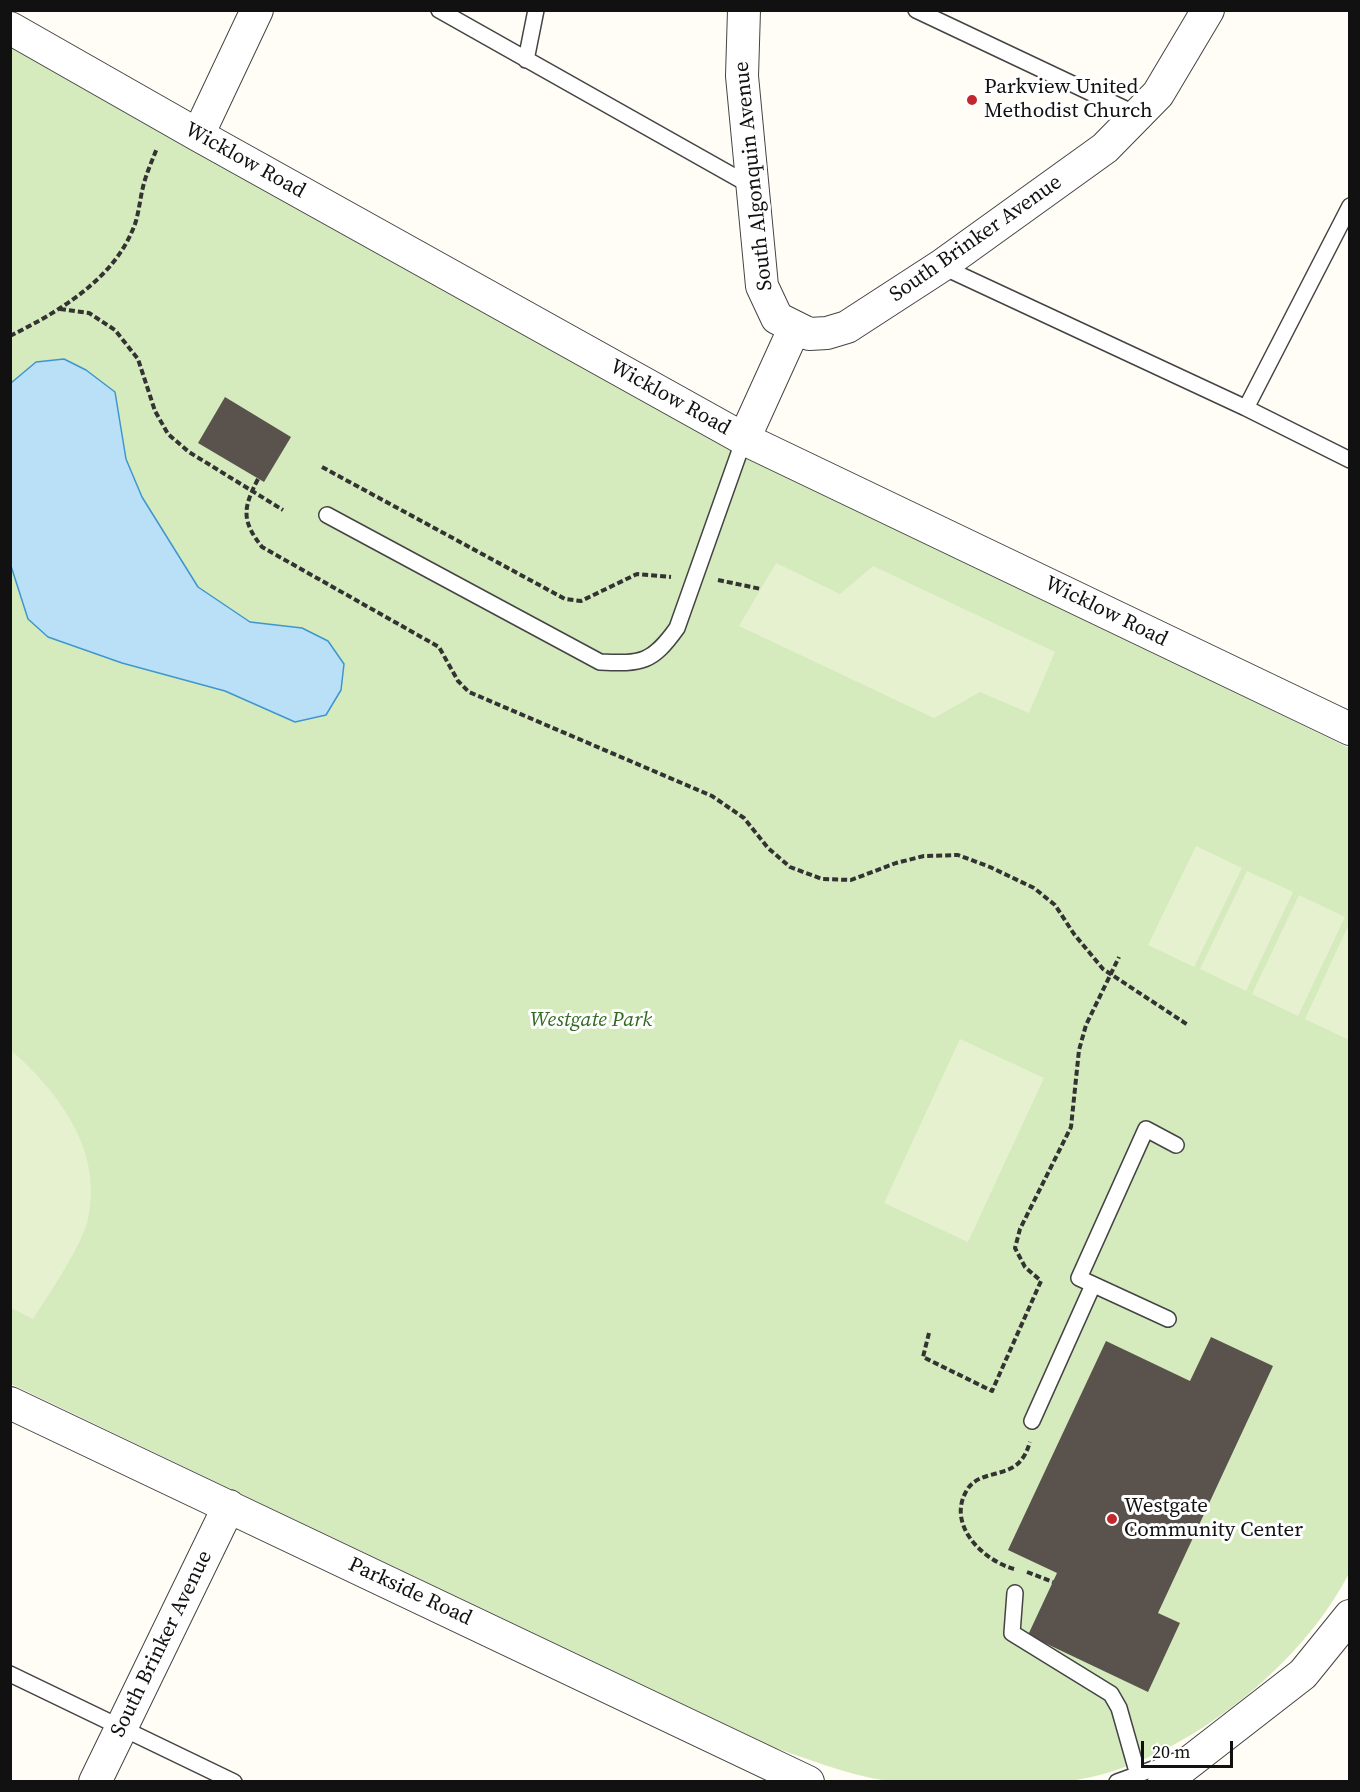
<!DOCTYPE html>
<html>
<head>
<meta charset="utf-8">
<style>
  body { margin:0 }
  #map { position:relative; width:1360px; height:1792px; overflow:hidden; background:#fffdf5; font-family:"Source Serif 4",serif }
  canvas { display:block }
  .frame { position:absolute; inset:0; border:12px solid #111; pointer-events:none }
  .scale { position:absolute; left:1141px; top:1741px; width:92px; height:27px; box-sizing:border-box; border:3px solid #111; border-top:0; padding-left:8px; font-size:18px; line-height:21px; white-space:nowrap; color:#111; -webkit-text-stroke:4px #fff; paint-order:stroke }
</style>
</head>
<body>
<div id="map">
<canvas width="1360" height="1792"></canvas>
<div class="frame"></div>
<div class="scale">20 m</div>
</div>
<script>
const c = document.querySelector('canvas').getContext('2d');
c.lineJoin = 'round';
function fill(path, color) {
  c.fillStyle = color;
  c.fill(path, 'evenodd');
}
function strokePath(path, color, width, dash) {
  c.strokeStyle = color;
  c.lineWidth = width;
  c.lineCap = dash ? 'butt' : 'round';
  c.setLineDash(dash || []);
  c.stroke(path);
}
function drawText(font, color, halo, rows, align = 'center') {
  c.font = font + ' "Source Serif 4",serif';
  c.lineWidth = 6;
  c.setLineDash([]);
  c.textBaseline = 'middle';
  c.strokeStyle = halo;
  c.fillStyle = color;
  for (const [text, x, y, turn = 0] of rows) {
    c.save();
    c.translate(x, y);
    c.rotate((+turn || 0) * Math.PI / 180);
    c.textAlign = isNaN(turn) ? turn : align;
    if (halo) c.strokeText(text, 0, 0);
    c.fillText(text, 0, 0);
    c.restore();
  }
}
fill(new Path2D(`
  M 10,45 L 705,434 L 1349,748 L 1349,1573 C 1301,1668 1178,1766 1070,1781 C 1038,1786 1002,1781 970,1781 C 944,1781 915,1785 888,1781 C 847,1775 806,1758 766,1745 L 11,1384 Z`), '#d5ebbd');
fill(new Path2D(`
  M 776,563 L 840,594 L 873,566 L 1055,652 L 1029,713 L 980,692 L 934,718 L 739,626 Z
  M 1196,846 L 1242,868 L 1194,967 L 1148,945 Z
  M 1247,871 L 1293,892 L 1246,991 L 1200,969 Z
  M 1299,895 L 1345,917 L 1298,1016 L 1252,994 Z
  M 1349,924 L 1350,1040 L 1349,1040 L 1305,1019 Z
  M 960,1039 L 1044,1078 L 968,1242 L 884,1203 Z
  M 10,1049 C 59,1093 103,1149 88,1219 C 82,1246 49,1294 33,1319 L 11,1308 Z`), '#e6f2cf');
const water = new Path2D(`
  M 64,359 L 86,370 L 115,392 L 126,459 L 142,497 L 198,587 L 250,622 L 302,628 L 328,641 L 344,664 L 341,690 L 326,715 L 295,722 L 225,691 L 122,663 L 48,637 L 28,619 L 11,566 L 11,383 L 36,362 Z`);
fill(water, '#b9e0f7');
strokePath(water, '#3f96cf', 1.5);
fill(new Path2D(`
  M 225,397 L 291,437 L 264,482 L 198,443 Z
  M 1211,1337 L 1273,1366 L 1158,1613 L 1180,1623 L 1148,1692 L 1028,1635 L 1057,1573 L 1008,1550 L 1106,1341 L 1190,1381 Z`), '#5a524d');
const lane = new Path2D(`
  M 439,10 L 753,187
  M 916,10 L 1138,115
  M 526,60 L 536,10
  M 941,266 L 1246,408 L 1350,460
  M 1246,408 L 1350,206
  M 327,515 L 600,662 C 642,664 652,663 677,628 L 744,439
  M 1168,1319 L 1079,1278 L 1146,1129 L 1176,1145
  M 1032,1421 L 1093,1285
  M 1015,1593 L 1012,1633 L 1111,1694 L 1119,1708 L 1138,1775
  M 10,1674 L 234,1782
  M 1117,1782 L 1175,1761`);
const street = new Path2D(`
  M 744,10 L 742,76 L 762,286 L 777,318 L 809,334 L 827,333 L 847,327 L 941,266 L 1105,148 L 1158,94 L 1208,10
  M 10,28 L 198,135 L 744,439 L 1350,729
  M 198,135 L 257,10
  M 744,439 L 794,329
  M 10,1403 L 808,1782
  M 95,1782 L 229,1506
  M 1164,1782 L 1303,1674 L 1350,1616`);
strokePath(lane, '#444', 18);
strokePath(street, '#444', 34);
strokePath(new Path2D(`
  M 60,309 L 89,313 L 115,330 L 138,359 L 155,411 L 168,434 L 189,452 L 283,510
  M 10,336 C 60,311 115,279 135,224 C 139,212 140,199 143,187 C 146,174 152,161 157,148
  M 322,467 L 565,599 L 581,601 L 637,574 L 671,577
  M 258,479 C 243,508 241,520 262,547 L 439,647 L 458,681 L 469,692 L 712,796 L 744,818 L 768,848 L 790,867 L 822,879 L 851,880 L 896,863 L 924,856 L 958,855 L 990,867 L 1034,888 L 1055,905 L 1074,934 L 1103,969 L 1188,1025
  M 718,580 L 761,589
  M 929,1333 L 923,1357 L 992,1391 L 1041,1281 L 1025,1267 L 1015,1248 L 1020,1229 L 1071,1127 L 1079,1050 L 1086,1025 L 1119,957
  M 1014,1569 C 982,1560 946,1524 967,1490 C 978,1470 1009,1478 1022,1459 C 1026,1454 1028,1448 1030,1442
  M 1027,1572 L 1053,1582`), '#333', 4, [6, 3]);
strokePath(lane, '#fff', 15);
strokePath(street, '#fff', 32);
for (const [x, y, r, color] of [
  [972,100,6,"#c4262e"],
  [1112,1519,6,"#c4262e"]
]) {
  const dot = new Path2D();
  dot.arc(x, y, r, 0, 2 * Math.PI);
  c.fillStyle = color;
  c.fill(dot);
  strokePath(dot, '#fff', 2);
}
drawText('21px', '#111', '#fff', [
  ["Parkview United",984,88],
  ["Methodist Church",984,112],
  ["Westgate",1124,1507],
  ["Community Center",1124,1531]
], 'left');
drawText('21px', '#111', '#fff', [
  ["Wicklow Road",245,161,29],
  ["South Algonquin Avenue",754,176,-96],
  ["South Brinker Avenue",976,239,-35],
  ["Wicklow Road",670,398,29],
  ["Wicklow Road",1106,612,26],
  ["Parkside Road",410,1592,25],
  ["South Brinker Avenue",162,1644,-64]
]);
drawText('italic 21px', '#2f6b1f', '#fff', [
  ["Westgate Park",591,1021]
]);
</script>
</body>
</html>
